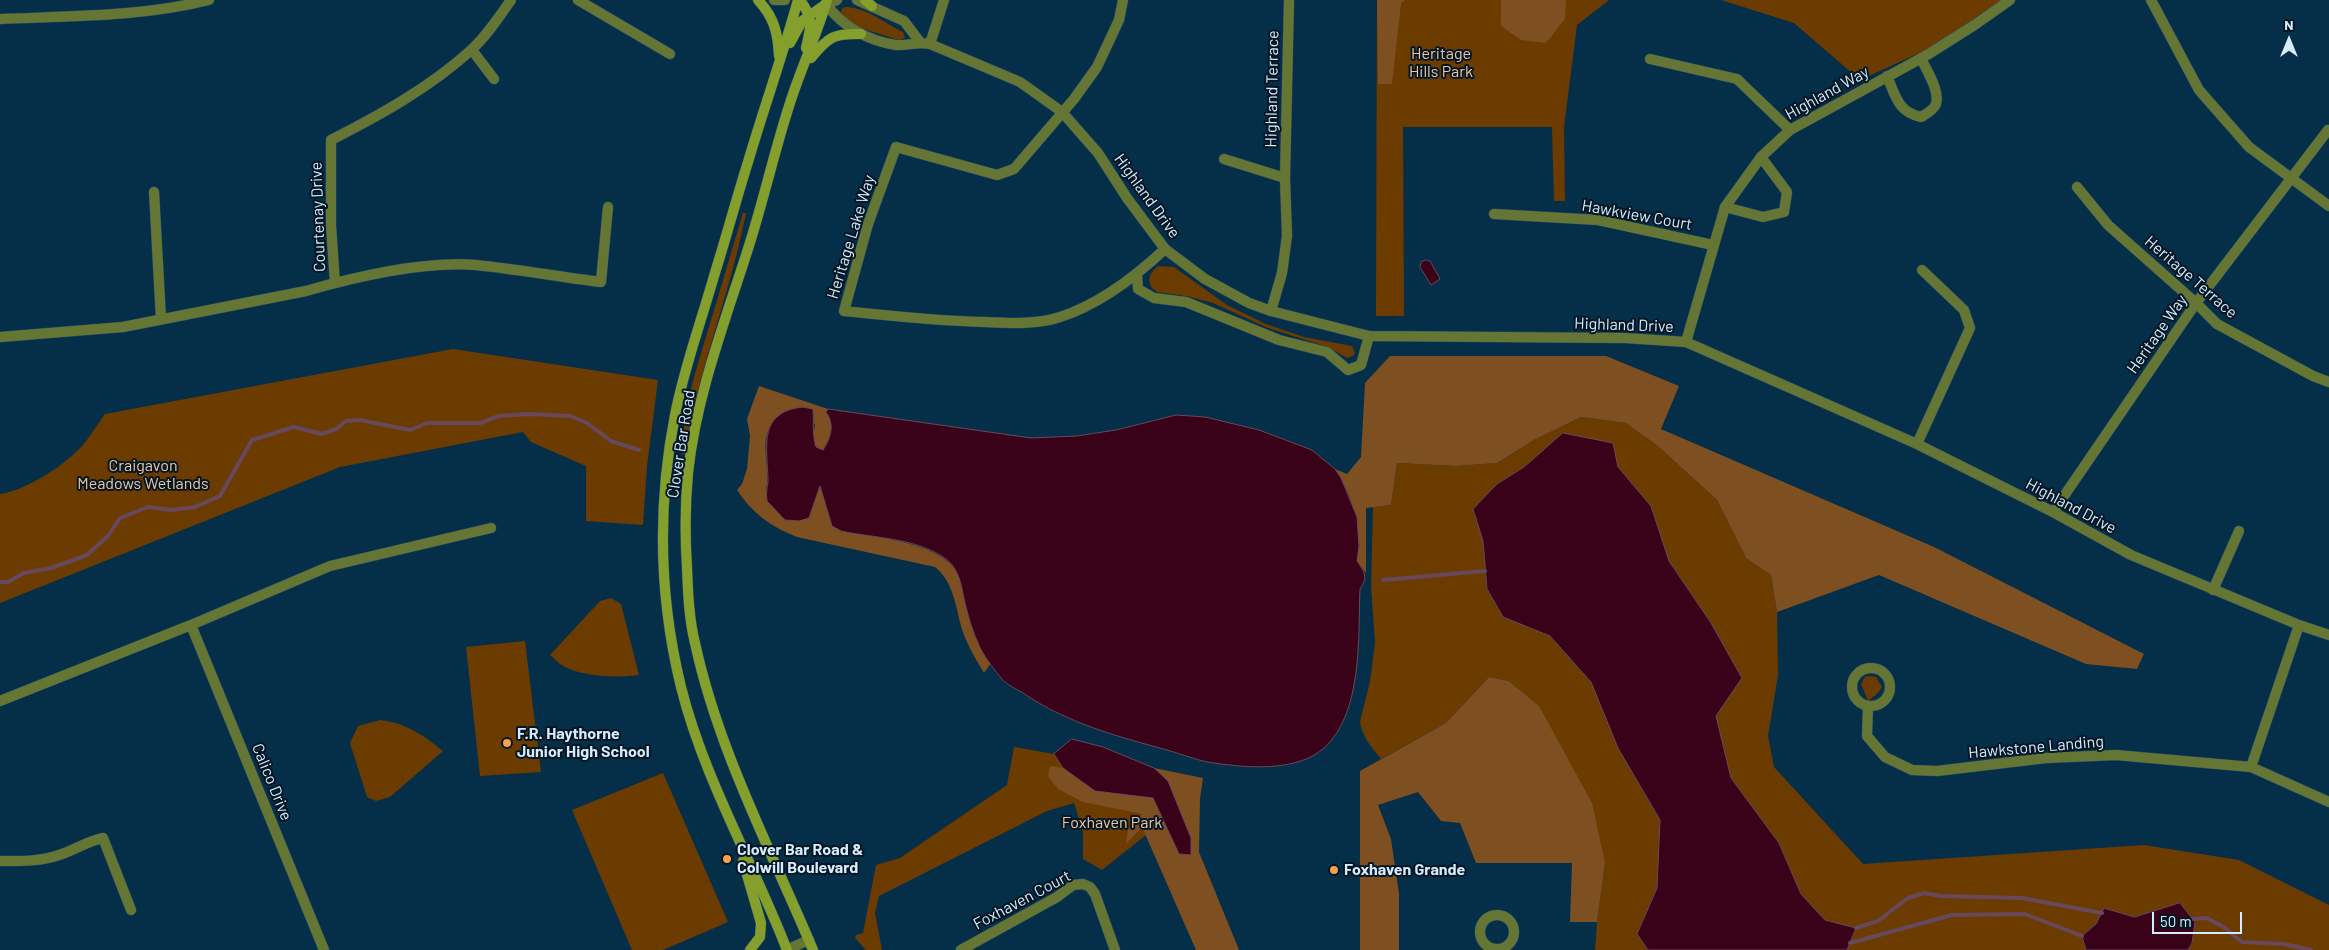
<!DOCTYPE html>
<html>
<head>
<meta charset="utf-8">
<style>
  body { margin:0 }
  #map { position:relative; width:2329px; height:950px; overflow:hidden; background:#052f49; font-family:Barlow,sans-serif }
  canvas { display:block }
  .north { position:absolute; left:2264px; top:15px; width:50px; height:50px; -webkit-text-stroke:4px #021624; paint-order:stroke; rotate:0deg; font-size:14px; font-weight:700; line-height:20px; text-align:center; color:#d7ecfd }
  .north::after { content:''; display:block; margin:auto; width:18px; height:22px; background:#d7ecfd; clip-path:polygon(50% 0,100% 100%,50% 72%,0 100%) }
  .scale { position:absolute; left:2152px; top:912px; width:90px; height:22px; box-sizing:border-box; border:2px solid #d7ecfd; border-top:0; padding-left:6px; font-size:15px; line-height:18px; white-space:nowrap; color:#d7ecfd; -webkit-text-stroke:4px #021624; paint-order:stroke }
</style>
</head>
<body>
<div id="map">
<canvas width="2329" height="950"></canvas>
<div class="north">N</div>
<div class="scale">50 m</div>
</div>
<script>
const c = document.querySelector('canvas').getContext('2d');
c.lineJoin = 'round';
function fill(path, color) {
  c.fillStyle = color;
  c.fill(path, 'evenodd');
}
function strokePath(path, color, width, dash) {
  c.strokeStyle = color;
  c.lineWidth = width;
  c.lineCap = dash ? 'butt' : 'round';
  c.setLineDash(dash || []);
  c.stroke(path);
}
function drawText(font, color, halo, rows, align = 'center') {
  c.font = font + ' Barlow,sans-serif';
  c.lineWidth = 4;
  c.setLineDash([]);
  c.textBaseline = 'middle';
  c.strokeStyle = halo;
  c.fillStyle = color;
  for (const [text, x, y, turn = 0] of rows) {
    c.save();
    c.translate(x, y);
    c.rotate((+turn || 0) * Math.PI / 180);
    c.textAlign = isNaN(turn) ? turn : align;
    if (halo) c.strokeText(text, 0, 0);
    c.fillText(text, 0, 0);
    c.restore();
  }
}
fill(new Path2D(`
  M 1377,0 L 1609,0 L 1577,25 L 1564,127 L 1565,201 L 1554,201 L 1552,127 L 1403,127 L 1404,316 L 1376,316 Z
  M 1721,0 L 2005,0 L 1928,49 L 1860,80 L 1794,23 Z
  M 846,7 C 868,8 884,23 903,32 L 905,38 L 899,40 L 857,27 L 840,14 L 842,8 Z
  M 743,213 L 746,213 L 745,218 C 729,297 697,374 685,454 L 682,454 C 682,412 696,370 708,330 C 720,291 731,252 743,213 Z
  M 1158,266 L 1174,267 L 1227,305 L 1266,324 L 1304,337 L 1352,346 L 1355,353 L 1353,356 L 1347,358 L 1328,347 L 1268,328 L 1213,303 L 1186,296 L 1157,292 L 1152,288 C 1146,278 1151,272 1158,266 Z
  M 453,349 L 658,380 L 647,466 L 643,525 L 586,521 L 586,466 L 531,442 L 523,432 L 340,467 L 0,603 L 0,494 C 24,491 60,468 77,451 C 88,441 96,426 105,414 Z
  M 1581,417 L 1626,423 L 1659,447 L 1717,500 L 1746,558 L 1771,575 L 1777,612 L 1778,675 L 1768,736 L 1774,767 L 1863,864 L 2144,845 L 2239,860 L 2329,905 L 2329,950 L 2188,950 L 2192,943 L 2195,922 L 2180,903 L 2134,917 L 2104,908 L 2096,924 L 2082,936 L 2086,950 L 1847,950 L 1856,928 L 1825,920 L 1801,894 L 1779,843 L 1731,778 L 1716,716 L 1711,623 L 1669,561 L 1651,507 L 1618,467 L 1563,433 L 1524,467 L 1497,484 L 1473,509 L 1483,541 L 1487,589 L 1503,617 L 1550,636 L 1591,682 L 1618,748 L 1660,820 L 1657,888 L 1637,934 L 1648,950 L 1595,950 L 1597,922 L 1605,863 L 1539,706 L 1509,681 L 1489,677 L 1446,723 L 1381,759 C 1372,748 1362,736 1360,722 L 1370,681 L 1375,643 L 1371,586 L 1373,507 L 1391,505 L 1397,463 L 1456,466 L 1497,463 L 1534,440 Z
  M 611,598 L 621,604 L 639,675 C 616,678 586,677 565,667 C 560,665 555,659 550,655 L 600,601 Z
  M 525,641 L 541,772 L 480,776 L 466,647 Z
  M 1869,676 L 1876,677 L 1882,687 L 1878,693 L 1868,701 L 1861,684 L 1865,677 Z
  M 380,720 C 406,723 423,735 443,751 L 390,797 L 376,801 L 367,797 L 350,743 L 358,726 Z
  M 1014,747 L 1054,754 L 1063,768 L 1153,798 L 1151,831 L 1102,870 L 1083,859 L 1083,832 L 1074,803 L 1047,811 L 879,896 L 875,913 L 882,950 L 866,950 L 855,938 L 856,935 L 863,933 L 876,865 L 900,858 L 1007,785 Z
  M 663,773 L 728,922 L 663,950 L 632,950 L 572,810 Z`), '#6c3b00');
fill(new Path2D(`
  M 1377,0 L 1405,0 L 1401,3 L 1392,84 L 1378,84 Z
  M 1501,0 L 1566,0 L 1565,19 L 1546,43 L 1521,40 L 1501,26 Z
  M 1390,356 L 1606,356 L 1679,386 L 1661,429 L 1934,547 L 2144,654 L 2137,669 L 2086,664 L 1879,575 L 1777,612 L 1771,575 L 1746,558 L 1717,500 L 1659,447 L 1626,423 L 1581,417 L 1534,440 L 1497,463 L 1456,466 L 1397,463 L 1391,505 L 1366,508 L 1366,573 L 1357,561 C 1362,529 1353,496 1335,469 L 1347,474 L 1361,457 L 1365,383 Z
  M 759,386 L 828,409 L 826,412 C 835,425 831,437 823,450 L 816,447 L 813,439 L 815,424 L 783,412 C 753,434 772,461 766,491 L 809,518 L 820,485 L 832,526 L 841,531 C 874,538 944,541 959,576 C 963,585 963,597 966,606 C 971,627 979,645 991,663 L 984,673 C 977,661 969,648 964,635 C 955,611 956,584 935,567 L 797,537 C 771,527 752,513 737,490 L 742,484 L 747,469 L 750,436 L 747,419 Z
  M 1489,677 L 1509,681 L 1539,706 L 1592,803 L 1605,863 L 1597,922 L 1570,922 L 1572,863 L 1476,863 L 1460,823 L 1441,821 L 1418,792 L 1378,805 L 1391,839 L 1399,894 L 1399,950 L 1360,950 L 1360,771 L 1446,723 Z
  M 1050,766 L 1063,768 L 1095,791 L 1153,798 L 1179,853 L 1191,855 L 1168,781 L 1154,768 L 1203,778 L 1200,799 L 1199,852 L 1239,950 L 1196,950 L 1142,827 L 1126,844 L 1128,830 L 1142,814 L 1083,802 L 1058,789 L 1048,776 Z`), '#7e4f21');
const water = new Path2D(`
  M 1426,260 L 1430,261 L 1440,279 L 1431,285 L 1420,267 L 1421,262 Z
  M 803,407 L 813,409 C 814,422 812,435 816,447 L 823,450 C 831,438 835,424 826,412 L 828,409 L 1031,438 L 1077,436 L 1116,430 L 1176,415 L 1205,417 L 1259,430 L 1312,450 L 1335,469 L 1341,478 L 1357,517 L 1359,546 L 1357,561 C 1365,573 1368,577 1360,589 C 1358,636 1363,713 1324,748 C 1297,772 1248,768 1214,763 C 1198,761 1182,754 1167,750 C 1116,736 1067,723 1023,693 C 1016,689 1006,684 1001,678 C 993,668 982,654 978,643 C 973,632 969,619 966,607 C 961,588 961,568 943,557 C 915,538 873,538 841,531 L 832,526 L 820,486 L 809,518 L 799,521 L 785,520 L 767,501 C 766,494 767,488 768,482 C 768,449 756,412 803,407 Z
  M 1563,433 L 1613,443 L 1618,467 L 1651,506 L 1669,561 L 1711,623 L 1742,678 L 1716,716 L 1731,778 L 1779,843 L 1801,894 L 1825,920 L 1856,928 L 1847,950 L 1648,950 L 1637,934 L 1657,888 L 1660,820 L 1618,748 L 1591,682 L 1550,636 L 1503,617 L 1487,589 L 1483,541 L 1473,509 L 1497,484 L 1524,467 Z
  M 1072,739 L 1103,747 L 1154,768 L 1168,781 L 1191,838 L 1191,855 L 1179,854 L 1153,798 L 1095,791 L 1063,768 L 1054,754 Z
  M 2180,903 L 2195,922 L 2192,943 L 2188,950 L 2086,950 L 2082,936 L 2096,924 L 2104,908 L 2134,917 Z`);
fill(water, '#390219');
strokePath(water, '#68485d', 1);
strokePath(new Path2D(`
  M 1383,580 L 1485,571
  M 0,582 L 8,582 L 24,573 L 51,568 L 87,555 L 108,536 L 120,518 L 148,507 L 171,510 L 195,507 L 220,496 L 252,440 L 294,427 L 322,434 L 336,429 L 346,421 L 360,420 L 410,430 L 427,423 L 480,423 L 499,416 L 527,414 L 570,416 L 587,423 L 611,441 L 639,450
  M 2192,919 L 2207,918 L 2225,928 L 2242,942 L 2284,944 L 2311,950
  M 1856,928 L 1878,921 L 1908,898 L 1924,893 L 1941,896 L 2022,898 L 2102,913
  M 1850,943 L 1952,915 L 2025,914 L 2082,936`), '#68485d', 4);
const minor = new Path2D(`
  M 578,0 L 670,54
  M 1123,0 L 1119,20 L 1097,67 L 1074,99 L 1014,169 L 997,175 L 896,147 L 868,224 L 844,311 C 891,316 937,321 984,322 C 1008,323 1037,325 1060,317 C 1098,305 1136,276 1165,249
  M 2151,0 L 2199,90 L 2249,147 L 2329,206
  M 930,44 L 944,0
  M 472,50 L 494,79
  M 1650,59 L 1737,79 L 1790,130
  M 1887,76 C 1896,97 1898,112 1921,117 C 1926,114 1934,110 1936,104 C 1940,90 1926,70 1921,58
  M 1224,159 L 1285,178
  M 2077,187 L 2108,225 L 2196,303 L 2217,324 L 2313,376 L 2329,382
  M 154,192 L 161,319
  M 1725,207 L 1763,217 L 1784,212 L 1787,192 L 1761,157
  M 1494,214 L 1598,220 L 1713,245
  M 1137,275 L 1138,289 L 1154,298 L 1186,302 L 1279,340 L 1327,352 L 1348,370 L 1361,365 L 1369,336
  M 335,283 L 331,226 L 331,140 C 380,115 429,88 470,51 C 486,37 499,17 511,0
  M 1271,311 L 1282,273 L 1287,236 L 1285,178 L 1289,0
  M 0,337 L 123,327 L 306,291 C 355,277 425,261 476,265 C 517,269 559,277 601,282 L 608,207
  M 1686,342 L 1917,444 L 2053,512 L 2131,555 L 2299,625 L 2329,635
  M 1917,444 L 1970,328 L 1964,310 L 1922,270
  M 2053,512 L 2196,303 L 2328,130
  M 2213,590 L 2239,531
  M 191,625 L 324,950
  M1852 687a19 19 0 1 1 38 0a19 19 0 1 1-38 0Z
  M 0,701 L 191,625 L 330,566 L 491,528
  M 1868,706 L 1867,736 L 1885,757 L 1912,770 L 1937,771 L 2046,758 L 2116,755 L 2251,767 L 2329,802
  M 2251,767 L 2299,625
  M 0,861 C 20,861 39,862 59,855 C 75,850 85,842 103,838 L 131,910
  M1480 932a17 17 0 1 1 34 0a17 17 0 1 1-34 0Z
  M 961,950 L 1057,897 L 1073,885 L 1083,884 L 1090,887 L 1095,894 L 1115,950`);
const tertiary = new Path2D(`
  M 774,0 L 785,0
  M 837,0 L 826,4 C 842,26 868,41 896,45 C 908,46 917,41 930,44 L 1020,82 L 1062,112 L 1098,153 L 1127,198 L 1165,249 L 1205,279 L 1249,303 L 1271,311 L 1369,336 L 1625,338 L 1686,342 L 1725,207 L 1761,157 L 1790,130 L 1927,55 L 1976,24 L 2010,0
  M 857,0 L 904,21 L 920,42
  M 0,19 C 70,16 141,17 209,0
  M 786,950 L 809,940`);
const secondary = new Path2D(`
  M 758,0 C 774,17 778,33 779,56
  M 800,0 C 814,19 811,26 806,48
  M 865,0 L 872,6
  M 790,43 L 802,21 L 826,4
  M 811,58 C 828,37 834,33 861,34
  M 743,861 L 761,923 L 760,937 L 750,950
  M 787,950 C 753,862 704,779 681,687 C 659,597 657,507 675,415 C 684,368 701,322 714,276 C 726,238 736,200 748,162 C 764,108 783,54 798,0
  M 813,950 C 771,850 718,750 695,643 C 689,619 688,593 687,568 C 685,537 685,505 688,473 C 696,397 724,324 747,252 C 763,203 774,152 790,103 C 801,68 817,35 827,0`);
strokePath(minor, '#274d66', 11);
strokePath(tertiary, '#274d66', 11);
strokePath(secondary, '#274d66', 11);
strokePath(minor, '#657634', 10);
strokePath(tertiary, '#657634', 10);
strokePath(secondary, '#859f2d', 10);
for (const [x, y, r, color] of [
  [507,743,5,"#f8a04b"],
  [727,859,5,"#f8a04b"],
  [1334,870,5,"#f8a04b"]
]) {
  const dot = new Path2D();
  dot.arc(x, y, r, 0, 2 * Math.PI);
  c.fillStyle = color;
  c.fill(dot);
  strokePath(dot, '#021624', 2);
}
drawText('16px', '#f2c6a1', '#021624', [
  ["Heritage",1441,54],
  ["Hills Park",1441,72],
  ["Craigavon",143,466],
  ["Meadows Wetlands",143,484],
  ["Foxhaven Park",1112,823]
]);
drawText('16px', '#d7ecfd', '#021624', [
  ["Highland Terrace",1272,89,-89],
  ["Highland Way",1827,93,-29],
  ["Highland Drive",1147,196,54],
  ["Hawkview Court",1637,215,10],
  ["Courtenay Drive",318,217,-92],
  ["Heritage Lake Way",851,237,-73],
  ["Heritage Terrace",2191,277,41],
  ["Highland Drive",1624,325,2],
  ["Heritage Way",2157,334,-55],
  ["Clover Bar Road",681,444,-81],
  ["Highland Drive",2071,506,28],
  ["Hawkstone Landing",2036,747,-5],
  ["Calico Drive",272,782,68],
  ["Foxhaven Court",1022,900,-28]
]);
drawText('bold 16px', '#d7ecfd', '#021624', [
  ["F.R. Haythorne",517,734],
  ["Junior High School",517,752],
  ["Clover Bar Road &",737,850],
  ["Colwill Boulevard",737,868],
  ["Foxhaven Grande",1344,870]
], 'left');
</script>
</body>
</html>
